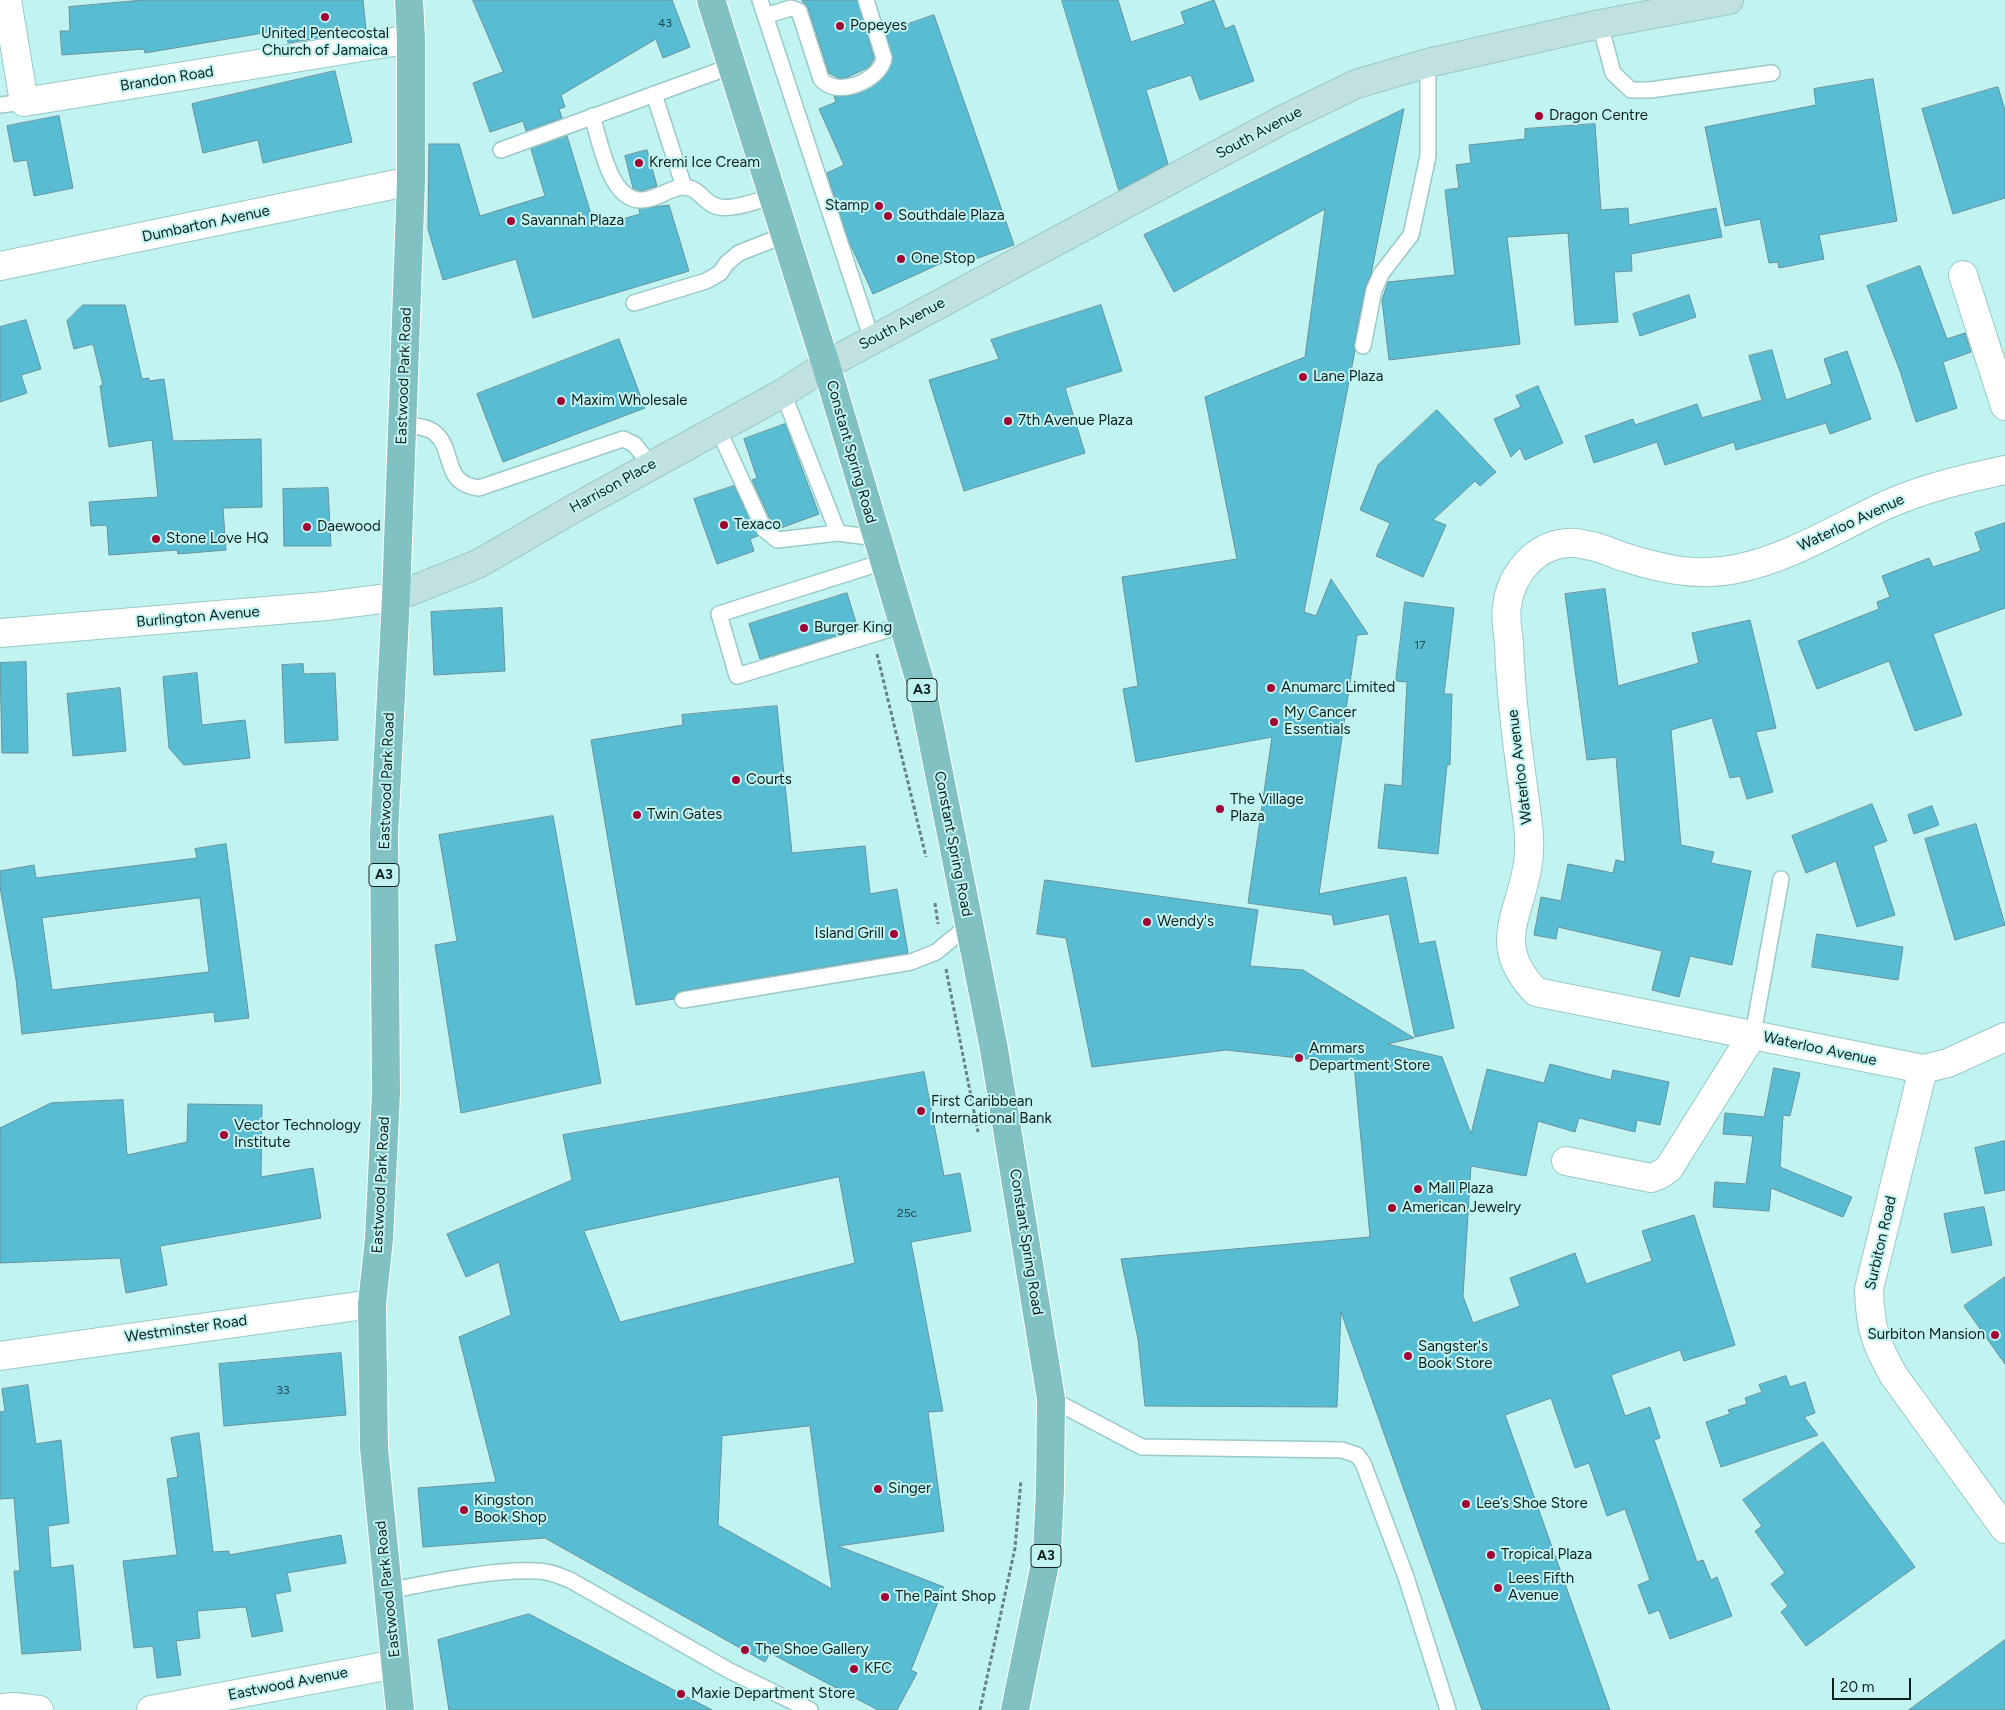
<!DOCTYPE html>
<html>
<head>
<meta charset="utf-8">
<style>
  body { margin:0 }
  #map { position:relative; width:2005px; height:1710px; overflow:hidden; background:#c1f3f1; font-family:Figtree,sans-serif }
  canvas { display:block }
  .scale { position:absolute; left:1832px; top:1678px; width:79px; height:22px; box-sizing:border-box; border:2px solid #0e2121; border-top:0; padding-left:6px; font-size:15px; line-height:18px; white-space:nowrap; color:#0e2121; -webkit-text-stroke:4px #c1f3f1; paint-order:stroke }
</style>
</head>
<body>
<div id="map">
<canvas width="2005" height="1710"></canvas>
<div class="scale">20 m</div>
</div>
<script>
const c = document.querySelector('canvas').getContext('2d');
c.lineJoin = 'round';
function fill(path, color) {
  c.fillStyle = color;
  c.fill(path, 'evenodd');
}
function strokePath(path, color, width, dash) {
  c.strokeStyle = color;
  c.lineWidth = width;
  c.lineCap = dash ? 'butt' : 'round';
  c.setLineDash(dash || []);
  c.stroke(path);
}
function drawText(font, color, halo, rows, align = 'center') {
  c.font = font + ' Figtree,sans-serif';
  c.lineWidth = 4;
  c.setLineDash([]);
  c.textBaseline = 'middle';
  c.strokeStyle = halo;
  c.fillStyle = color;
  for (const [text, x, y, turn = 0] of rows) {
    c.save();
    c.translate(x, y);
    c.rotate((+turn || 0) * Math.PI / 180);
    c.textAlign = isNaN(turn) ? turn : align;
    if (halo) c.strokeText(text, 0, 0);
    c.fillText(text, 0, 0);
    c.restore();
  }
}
const building = new Path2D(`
  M 144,0 L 363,0 L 366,30 L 288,43 L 286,29 L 145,53 L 144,49 L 62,55 L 60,31 L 70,31 L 69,7 Z
  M 473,0 L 672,0 L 690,47 L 663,58 L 656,39 L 561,95 L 565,107 L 559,109 L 562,118 L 526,131 L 523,121 L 490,132 L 473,83 L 503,72 Z
  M 802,0 L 857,0 L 874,58 L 869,67 L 846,78 L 838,78 L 829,73 L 808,8 Z
  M 1062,0 L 1118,0 L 1131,42 L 1185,24 L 1181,12 L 1214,0 L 1225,29 L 1234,25 L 1254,81 L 1200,100 L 1191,75 L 1146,90 L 1168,164 L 1119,190 Z
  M 934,15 L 1014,245 L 967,262 L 964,253 L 873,294 L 848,239 L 827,173 L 844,165 L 819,109 L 836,102 L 834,96 L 848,96 L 860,93 L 882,79 L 893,61 L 886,32 Z
  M 335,71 L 352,142 L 263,163 L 258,140 L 203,153 L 192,104 Z
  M 1873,79 L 1897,221 L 1819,235 L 1824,259 L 1779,268 L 1778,262 L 1769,263 L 1760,219 L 1725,226 L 1705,127 L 1816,105 L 1814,89 Z
  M 1998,87 L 2005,110 L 2005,198 L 1953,214 L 1922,109 Z
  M 1404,109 L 1371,274 L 1365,288 L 1354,344 L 1355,351 L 1304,612 L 1316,616 L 1331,579 L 1368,634 L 1357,635 L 1319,894 L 1406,877 L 1419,944 L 1435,941 L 1454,1028 L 1415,1037 L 1389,914 L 1334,925 L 1332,915 L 1248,903 L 1272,737 L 1136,762 L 1123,689 L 1138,686 L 1122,577 L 1237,559 L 1205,397 L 1305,357 L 1325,209 L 1174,292 L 1144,235 Z
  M 59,116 L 73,188 L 34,196 L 27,160 L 14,162 L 7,126 Z
  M 1595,124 L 1601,210 L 1628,208 L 1629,225 L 1716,208 L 1722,237 L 1631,254 L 1632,271 L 1614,272 L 1618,322 L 1575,325 L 1568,233 L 1507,237 L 1520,344 L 1389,360 L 1382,300 L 1388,282 L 1455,275 L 1445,190 L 1459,188 L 1456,165 L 1471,163 L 1469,145 L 1525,139 L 1525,129 Z
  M 567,136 L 595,227 L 640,214 L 639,209 L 669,205 L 689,271 L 533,318 L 516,259 L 443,280 L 428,229 L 429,144 L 459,144 L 480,216 L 545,196 L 531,149 Z
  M 647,150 L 657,186 L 641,191 L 633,188 L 625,156 Z
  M 1920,266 L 1947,339 L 1965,333 L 1971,352 L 1943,362 L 1957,408 L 1916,422 L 1900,371 L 1867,286 Z
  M 1689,295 L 1696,317 L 1640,336 L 1633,314 Z
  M 83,305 L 125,305 L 142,379 L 149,378 L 149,381 L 164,379 L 173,441 L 261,439 L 262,507 L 223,508 L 226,550 L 178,554 L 177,550 L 109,555 L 107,525 L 91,526 L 89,502 L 158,497 L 152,440 L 109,447 L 100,386 L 103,385 L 93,344 L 74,349 L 67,321 Z
  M 1101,305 L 1122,371 L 1065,388 L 1085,453 L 964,491 L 929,380 L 999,359 L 991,340 Z
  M 26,320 L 41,369 L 21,375 L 27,393 L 0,402 L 0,327 Z
  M 619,339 L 645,408 L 503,462 L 477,394 Z
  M 1772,350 L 1786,400 L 1832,384 L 1824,359 L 1847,351 L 1871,419 L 1830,434 L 1826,423 L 1736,450 L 1734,442 L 1665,465 L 1657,442 L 1594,463 L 1585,436 L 1633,419 L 1635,425 L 1697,404 L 1702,418 L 1762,400 L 1749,356 Z
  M 1538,386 L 1563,443 L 1525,460 L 1520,448 L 1511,457 L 1494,419 L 1521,407 L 1516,396 Z
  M 1437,410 L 1496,472 L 1480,486 L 1475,481 L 1433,520 L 1446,525 L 1423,577 L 1376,556 L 1390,523 L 1360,510 L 1378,465 Z
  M 785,424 L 819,514 L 778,529 L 772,523 L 752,480 L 757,478 L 744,439 Z
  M 734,486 L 758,536 L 750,539 L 754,551 L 717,564 L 694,499 Z
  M 328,488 L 331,546 L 284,546 L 283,489 Z
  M 2005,523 L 2005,608 L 1933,634 L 1962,715 L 1915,731 L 1889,661 L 1817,689 L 1798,641 L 1879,609 L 1877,602 L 1890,597 L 1882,576 L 1929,558 L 1933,567 L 1981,551 L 1975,533 Z
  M 1605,589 L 1618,686 L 1699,663 L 1692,633 L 1750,620 L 1776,728 L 1756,732 L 1773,792 L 1747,799 L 1740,776 L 1730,778 L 1712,718 L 1671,730 L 1681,845 L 1714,852 L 1711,863 L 1751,871 L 1732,965 L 1690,956 L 1679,997 L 1652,990 L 1662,951 L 1558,927 L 1556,939 L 1534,935 L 1541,897 L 1561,901 L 1568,864 L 1613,873 L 1616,860 L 1625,862 L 1616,757 L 1587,760 L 1565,594 Z
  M 847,593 L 858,629 L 760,659 L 749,624 Z
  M 1405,602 L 1454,608 L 1444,694 L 1452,694 L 1450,765 L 1447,765 L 1438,854 L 1378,848 L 1385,784 L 1402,786 L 1407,682 L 1396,681 Z
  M 502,608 L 505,671 L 434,675 L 431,612 Z
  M 26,662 L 28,753 L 2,753 L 0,663 Z
  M 303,664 L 304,674 L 335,673 L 338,740 L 285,743 L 282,665 Z
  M 197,673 L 202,725 L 245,720 L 250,758 L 184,765 L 169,748 L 163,677 Z
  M 120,688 L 126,751 L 73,756 L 67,694 Z
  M 777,706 L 792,853 L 865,846 L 870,894 L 897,889 L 908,953 L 681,991 L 677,993 L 674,999 L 636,1005 L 591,740 L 683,725 L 682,715 Z
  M 1872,804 L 1887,841 L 1873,846 L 1895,915 L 1857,927 L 1836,861 L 1806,873 L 1792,836 Z
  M 1932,806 L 1939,825 L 1914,834 L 1908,815 Z
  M 553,816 L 601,1083 L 461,1113 L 435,945 L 457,941 L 439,835 Z
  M 1976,824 L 2005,925 L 1955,940 L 1925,839 Z
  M 226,844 L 249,1018 L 215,1022 L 214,1012 L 22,1034 L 16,979 L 0,887 L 0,871 L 34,865 L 36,878 L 197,858 L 195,849 ZM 200,898 L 209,972 L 52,990 L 42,918 Z
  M 1045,880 L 1258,910 L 1250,966 L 1303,970 L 1414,1038 L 1387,1044 L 1442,1057 L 1471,1134 L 1487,1069 L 1544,1083 L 1550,1064 L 1611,1080 L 1613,1070 L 1669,1082 L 1660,1125 L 1637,1120 L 1635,1132 L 1579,1118 L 1575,1132 L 1538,1121 L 1526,1176 L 1471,1166 L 1463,1296 L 1473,1323 L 1520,1306 L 1510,1278 L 1575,1253 L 1586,1284 L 1652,1261 L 1642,1231 L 1694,1215 L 1735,1345 L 1684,1361 L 1680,1350 L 1611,1375 L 1625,1416 L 1650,1407 L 1660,1438 L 1654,1440 L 1697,1562 L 1703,1560 L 1711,1580 L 1717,1577 L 1732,1616 L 1670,1639 L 1659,1610 L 1649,1614 L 1638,1585 L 1650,1580 L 1625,1509 L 1607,1516 L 1589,1463 L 1575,1468 L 1551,1398 L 1505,1415 L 1610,1710 L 1482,1710 L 1341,1312 L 1337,1407 L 1145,1406 L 1138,1339 L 1121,1259 L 1370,1237 L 1354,1064 L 1226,1050 L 1092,1067 L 1066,938 L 1037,934 Z
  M 1817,934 L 1903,947 L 1898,980 L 1812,967 Z
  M 1774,1068 L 1800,1073 L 1790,1116 L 1783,1115 L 1780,1167 L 1852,1197 L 1843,1217 L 1771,1188 L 1769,1211 L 1713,1207 L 1715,1182 L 1746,1184 L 1753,1136 L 1723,1134 L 1725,1113 L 1764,1117 Z
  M 924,1072 L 944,1176 L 960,1173 L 971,1231 L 911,1242 L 943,1411 L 928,1412 L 944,1531 L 838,1546 L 944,1587 L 911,1670 L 917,1673 L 897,1710 L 878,1710 L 770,1653 L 765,1662 L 545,1538 L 423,1547 L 418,1488 L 496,1482 L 459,1337 L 511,1315 L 499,1262 L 466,1277 L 447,1234 L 572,1180 L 563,1135 ZM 839,1177 L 855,1263 L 620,1322 L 584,1231 ZM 810,1426 L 826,1547 L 832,1589 L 718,1525 L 722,1436 Z
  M 123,1100 L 127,1155 L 187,1142 L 188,1104 L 262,1105 L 261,1177 L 313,1168 L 321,1218 L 160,1246 L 167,1285 L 126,1293 L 120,1258 L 0,1263 L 0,1128 L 51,1103 Z
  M 2005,1141 L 2005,1190 L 1985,1194 L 1975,1148 Z
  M 1984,1207 L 1992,1245 L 1952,1253 L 1944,1214 Z
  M 2005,1277 L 2005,1364 L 1964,1306 Z
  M 341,1353 L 346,1415 L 224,1426 L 219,1364 Z
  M 1786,1376 L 1790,1387 L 1805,1382 L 1815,1413 L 1804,1417 L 1818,1435 L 1721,1467 L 1706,1422 L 1730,1414 L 1728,1410 L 1747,1404 L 1745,1398 L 1762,1392 L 1759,1385 Z
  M 28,1385 L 36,1444 L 61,1440 L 69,1523 L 48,1526 L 51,1568 L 73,1565 L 81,1650 L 22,1654 L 14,1571 L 20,1571 L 14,1498 L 0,1499 L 0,1412 L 5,1411 L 2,1389 Z
  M 199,1433 L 213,1552 L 229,1551 L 229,1555 L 341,1535 L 346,1563 L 287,1573 L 291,1591 L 275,1594 L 283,1631 L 252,1637 L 246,1607 L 197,1611 L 200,1638 L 176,1641 L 181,1675 L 157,1678 L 153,1646 L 134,1648 L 123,1561 L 177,1555 L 167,1479 L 178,1477 L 171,1438 Z
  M 1823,1442 L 1915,1567 L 1806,1646 L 1781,1612 L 1788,1606 L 1771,1584 L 1785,1573 L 1755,1531 L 1762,1526 L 1743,1500 Z
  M 529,1614 L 712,1710 L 449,1710 L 438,1640 Z
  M 2005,1640 L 2005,1710 L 1909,1710 Z`);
fill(building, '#58bcd2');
strokePath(building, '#67939e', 1);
const service = new Path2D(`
  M 760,0 L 872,340
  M 765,16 L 791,8 L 799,11 L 821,79 C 837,99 881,80 884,58 L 866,0
  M 1600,24 L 1613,73 L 1631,90 L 1650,90 L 1772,73
  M 654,94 L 684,187
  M 0,105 L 24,102
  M 592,116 C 600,140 609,199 640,200 C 655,201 670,187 684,187 C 698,188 702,199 713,205 C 729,213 756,200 773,197
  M 501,150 L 732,66
  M 634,303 L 706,281 L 720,273 L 727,263 L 739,253 L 785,235
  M 1363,346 L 1374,290 L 1381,274 L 1411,235 L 1428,156 L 1428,63
  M 783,393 L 838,533 L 876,538
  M 402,424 C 412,426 428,426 436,434 C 455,451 442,484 479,488 L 623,439 L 634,444 L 651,465
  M 718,429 L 764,529 L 777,540 L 838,533
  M 883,562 L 719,614 L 737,676 L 903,625
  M 683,1000 L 911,962 L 936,952 L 969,925
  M 1753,1034 L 1781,879
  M 1051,1399 L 1142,1447 L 1342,1450 L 1357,1455 L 1363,1463 L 1406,1577 L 1448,1710
  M 388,1591 C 433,1582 492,1569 537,1571 C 549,1571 560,1576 570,1580 L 730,1671 L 810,1710`);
const minor = new Path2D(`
  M 7,0 L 24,102 L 411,39
  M 0,266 L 411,181
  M 1963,275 L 2005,406
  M 2005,470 C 1964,479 1924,488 1886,505 C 1837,528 1790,558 1736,569 C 1697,577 1661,569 1624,557 C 1613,554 1603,548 1592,546 C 1585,545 1576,542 1568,543 C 1535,545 1511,574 1507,606 C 1505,618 1508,632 1509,644 C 1511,702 1519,758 1527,816 C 1529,830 1530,849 1528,863 C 1520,917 1490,944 1536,992 L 1923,1069 L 1948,1063 L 2005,1037
  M 0,633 L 326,606 L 396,597
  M 1923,1069 L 1869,1289 C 1870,1327 1875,1343 1894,1376 L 2005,1529
  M 1566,1161 L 1651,1178 L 1661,1174 L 1669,1168 L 1753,1034
  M 0,1356 L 372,1304
  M 0,1708 L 15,1707 L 39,1710
  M 151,1710 L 396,1664`);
const secondary = new Path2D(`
  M 396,597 L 478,564 L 573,509 L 783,393 L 826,365 L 1282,120 L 1356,84 L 1428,63 L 1600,24 L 1729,0`);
const primary = new Path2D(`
  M 711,0 L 826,365 L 922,688 L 994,1049 L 1051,1399 L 1050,1489 L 1047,1554 L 1015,1710
  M 400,1710 L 374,1448 L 372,1304 L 379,1239 L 386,1093 L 384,834 L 396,597 L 411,181 L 411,39 L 409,0`);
strokePath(service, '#99c9c8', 18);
strokePath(minor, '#99c9c8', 30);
strokePath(secondary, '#99c9c8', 30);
strokePath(primary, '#fff', 30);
strokePath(new Path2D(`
  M 877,654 L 926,857
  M 935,903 L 938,924
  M 946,969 L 978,1132
  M 980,1710 L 1015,1548 L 1021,1480`), '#638483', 3, [4, 2.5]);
strokePath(service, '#fff', 15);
strokePath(minor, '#fff', 28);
strokePath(secondary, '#c1e0e0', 28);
strokePath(primary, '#82c1c1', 28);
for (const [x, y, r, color] of [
  [325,17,5,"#a10135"],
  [840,26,5,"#a10135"],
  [1539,116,5,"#a10135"],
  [639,163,5,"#a10135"],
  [879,206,5,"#a10135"],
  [888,216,5,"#a10135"],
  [511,221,5,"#a10135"],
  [901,259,5,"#a10135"],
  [1303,377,5,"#a10135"],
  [561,401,5,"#a10135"],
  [1008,421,5,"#a10135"],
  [724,525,5,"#a10135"],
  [307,527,5,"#a10135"],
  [156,539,5,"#a10135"],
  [804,628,5,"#a10135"],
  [1271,688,5,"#a10135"],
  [1274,722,5,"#a10135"],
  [736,780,5,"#a10135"],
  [1220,809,5,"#a10135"],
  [637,815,5,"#a10135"],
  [1147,922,5,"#a10135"],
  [894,934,5,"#a10135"],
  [1299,1058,5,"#a10135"],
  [921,1111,5,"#a10135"],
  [224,1135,5,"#a10135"],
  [1418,1189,5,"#a10135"],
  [1392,1208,5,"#a10135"],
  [1995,1335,5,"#a10135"],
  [1408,1356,5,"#a10135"],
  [878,1489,5,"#a10135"],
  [1466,1504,5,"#a10135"],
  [464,1510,5,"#a10135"],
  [1491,1555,5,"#a10135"],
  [1498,1588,5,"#a10135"],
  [885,1597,5,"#a10135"],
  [745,1650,5,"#a10135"],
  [854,1669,5,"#a10135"],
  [681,1694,5,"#a10135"]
]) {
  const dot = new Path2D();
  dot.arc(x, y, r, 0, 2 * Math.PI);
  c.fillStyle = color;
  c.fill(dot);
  strokePath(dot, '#c1f3f1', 2);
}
drawText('12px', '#20484d', null, [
  ["43",665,23],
  ["17",1420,645],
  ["25c",907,1213],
  ["33",283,1390]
]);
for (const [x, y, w] of [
  [922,690,30],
  [384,875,30],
  [1046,1556,30]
]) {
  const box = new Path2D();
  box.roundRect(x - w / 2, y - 11.5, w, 23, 4);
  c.fillStyle = '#c1f3f1';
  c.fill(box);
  strokePath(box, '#0e2121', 1);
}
drawText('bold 14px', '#0e2121', null, [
  ["A3",922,690],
  ["A3",384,875],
  ["A3",1046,1556]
]);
drawText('15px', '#0e2121', '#c1f3f1', [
  ["Popeyes",850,26],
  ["United Pentecostal",325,34,"center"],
  ["Church of Jamaica",325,51,"center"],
  ["Dragon Centre",1549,116],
  ["Kremi Ice Cream",649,163],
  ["Stamp",869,206,"right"],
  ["Southdale Plaza",898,216],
  ["Savannah Plaza",521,221],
  ["One Stop",911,259],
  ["Lane Plaza",1313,377],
  ["Maxim Wholesale",571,401],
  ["7th Avenue Plaza",1018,421],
  ["Texaco",734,525],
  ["Daewood",317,527],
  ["Stone Love HQ",166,539],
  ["Burger King",814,628],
  ["Anumarc Limited",1281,688],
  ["My Cancer",1284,713],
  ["Essentials",1284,730],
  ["Courts",746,780],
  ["The Village",1230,800],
  ["Plaza",1230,817],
  ["Twin Gates",647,815],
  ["Wendy's",1157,922],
  ["Island Grill",884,934,"right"],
  ["Ammars",1309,1049],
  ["Department Store",1309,1066],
  ["First Caribbean",931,1102],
  ["International Bank",931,1119],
  ["Vector Technology",234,1126],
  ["Institute",234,1143],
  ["Mall Plaza",1428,1189],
  ["American Jewelry",1402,1208],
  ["Surbiton Mansion",1985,1335,"right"],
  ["Sangster's",1418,1347],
  ["Book Store",1418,1364],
  ["Singer",888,1489],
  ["Kingston",474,1501],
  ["Book Shop",474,1518],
  ["Lee’s Shoe Store",1476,1504],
  ["Tropical Plaza",1501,1555],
  ["Lees Fifth",1508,1579],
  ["Avenue",1508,1596],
  ["The Paint Shop",895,1597],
  ["The Shoe Gallery",755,1650],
  ["KFC",864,1669],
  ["Maxie Department Store",691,1694]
], 'left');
drawText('15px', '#0e2121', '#c1f3f1', [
  ["Brandon Road",167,79,-9],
  ["South Avenue",1259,133,-28],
  ["Dumbarton Avenue",206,224,-12],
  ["South Avenue",902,324,-28],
  ["Eastwood Park Road",404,376,-88],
  ["Constant Spring Road",851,452,74],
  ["Harrison Place",613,486,-29],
  ["Waterloo Avenue",1851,523,-25],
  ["Burlington Avenue",198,617,-5],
  ["Waterloo Avenue",1520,767,-97],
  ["Eastwood Park Road",387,781,-88],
  ["Constant Spring Road",953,844,79],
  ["Waterloo Avenue",1820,1049,12],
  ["Eastwood Park Road",381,1185,-87],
  ["Constant Spring Road",1026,1242,81],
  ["Surbiton Road",1881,1243,-77],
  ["Westminster Road",186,1329,-8],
  ["Eastwood Park Road",388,1589,-96],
  ["Eastwood Avenue",288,1684,-11]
]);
</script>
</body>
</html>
